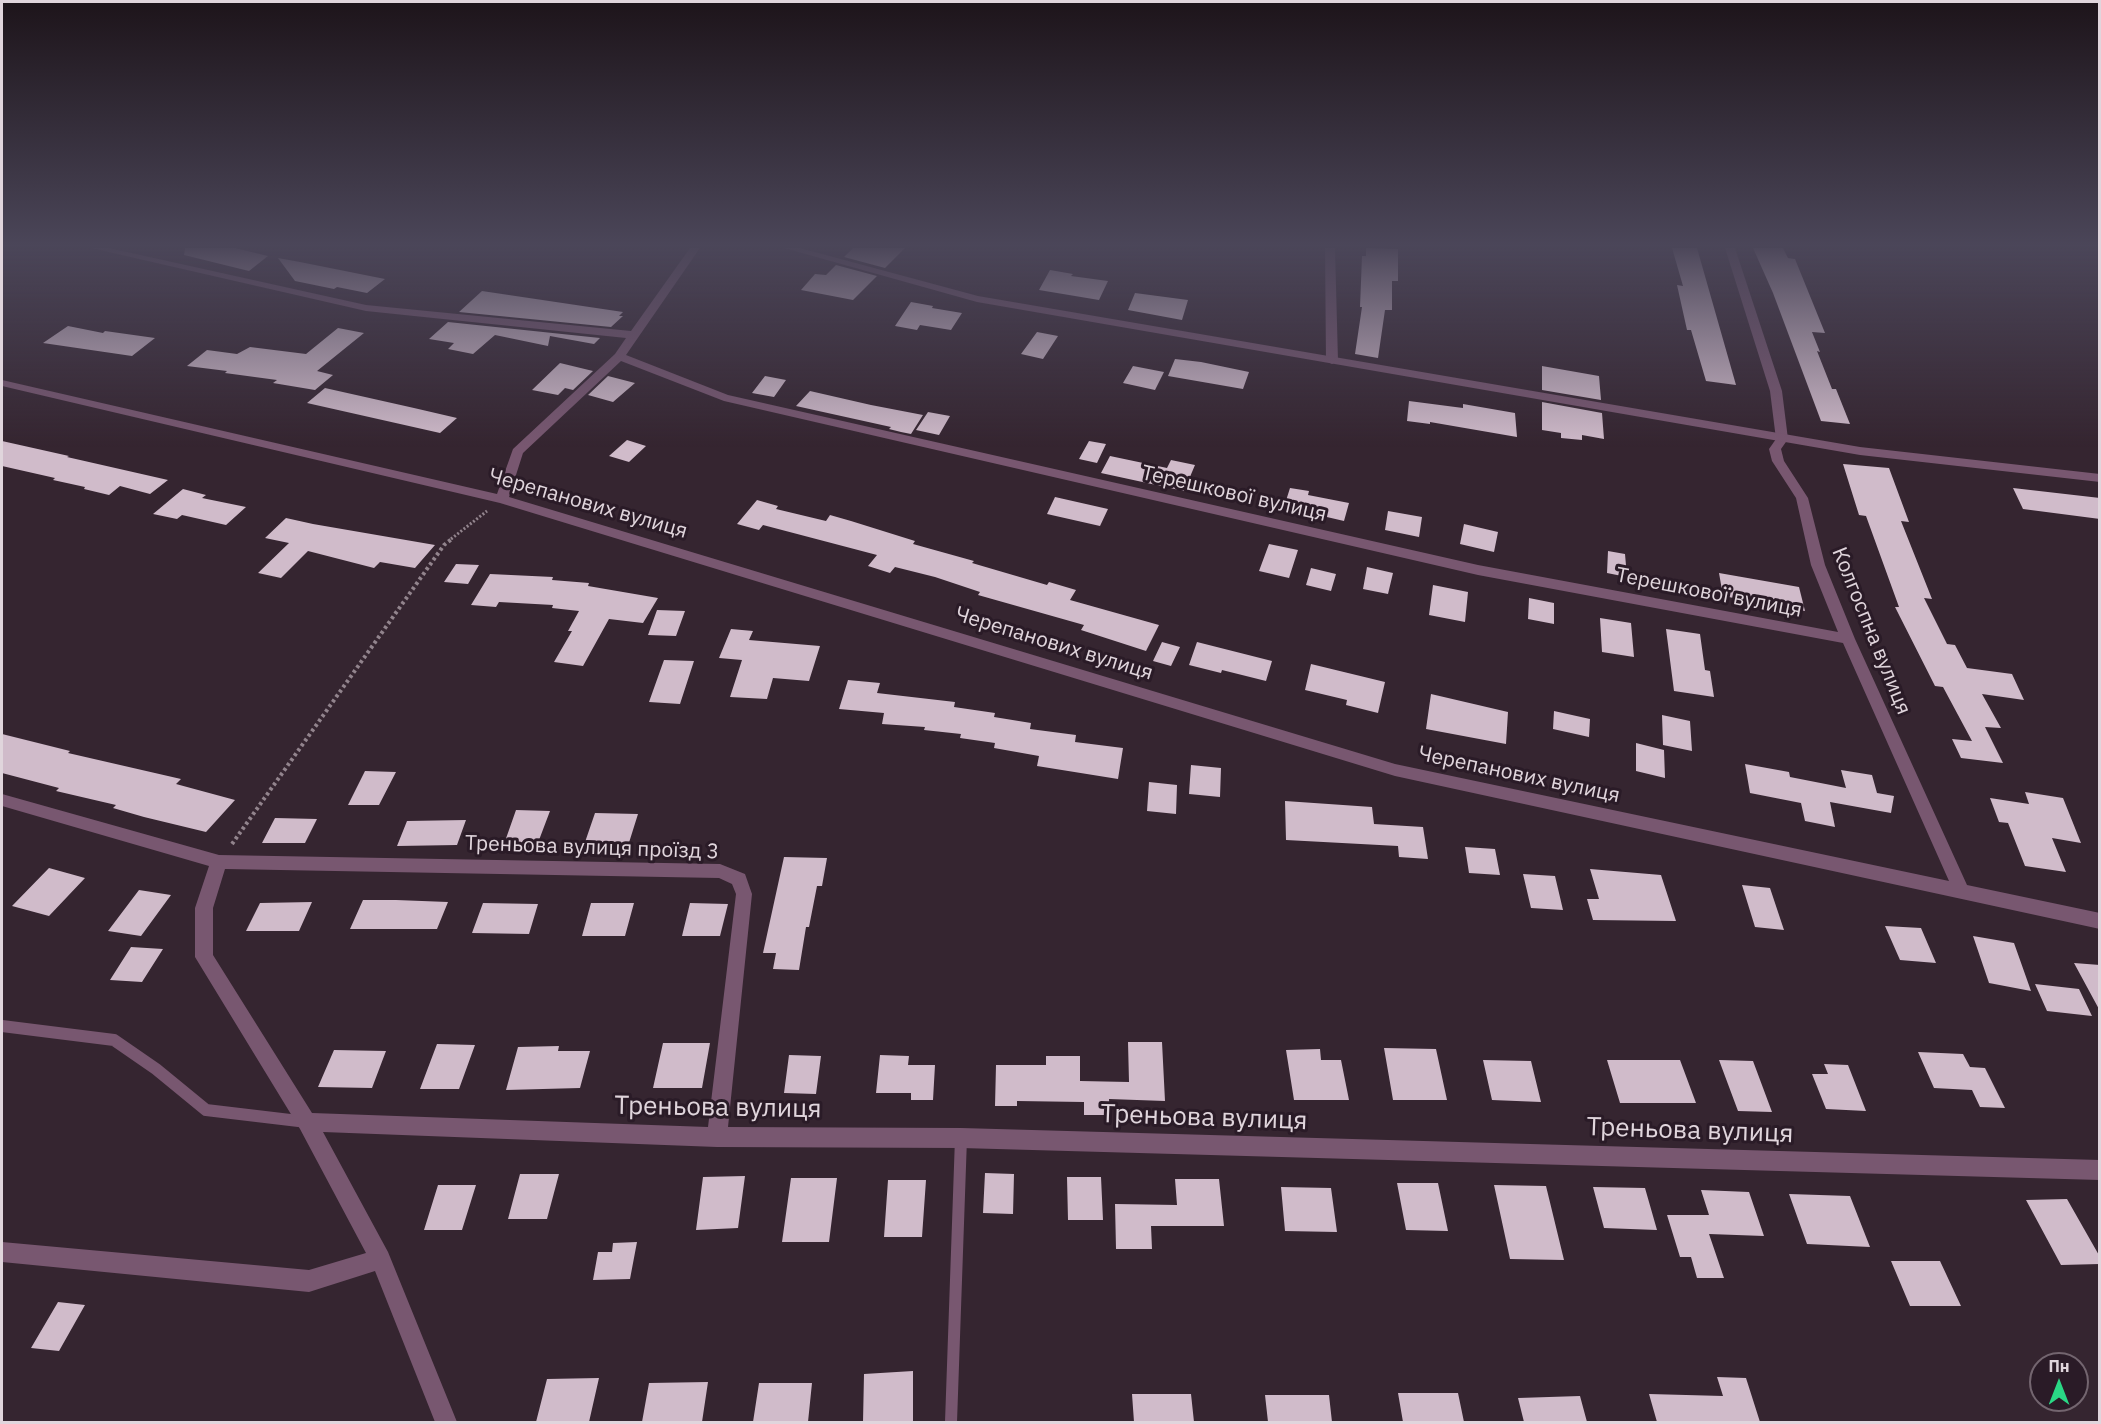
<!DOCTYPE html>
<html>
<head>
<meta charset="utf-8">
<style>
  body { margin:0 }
  #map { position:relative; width:2101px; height:1424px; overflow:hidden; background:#352530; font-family:"IBM Plex Sans",sans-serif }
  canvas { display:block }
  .frame { position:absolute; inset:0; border:3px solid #e0d5dc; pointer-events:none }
  .north { position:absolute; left:2029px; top:1352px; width:60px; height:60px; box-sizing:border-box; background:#2a1b27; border:2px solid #73656f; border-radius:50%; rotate:0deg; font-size:16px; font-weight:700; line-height:24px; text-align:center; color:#e0d5dc }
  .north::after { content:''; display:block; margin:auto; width:21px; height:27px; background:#2ad885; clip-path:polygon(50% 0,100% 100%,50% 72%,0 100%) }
</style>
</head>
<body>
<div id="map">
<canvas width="2101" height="1424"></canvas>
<div class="frame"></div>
<div class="north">Пн</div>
</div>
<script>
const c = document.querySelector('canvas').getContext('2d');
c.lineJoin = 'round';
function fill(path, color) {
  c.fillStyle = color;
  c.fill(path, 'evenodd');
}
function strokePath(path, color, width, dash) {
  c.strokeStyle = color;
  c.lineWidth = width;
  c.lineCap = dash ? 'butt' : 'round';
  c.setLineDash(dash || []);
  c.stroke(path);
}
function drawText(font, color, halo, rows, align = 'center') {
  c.font = font + ' "IBM Plex Sans",sans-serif';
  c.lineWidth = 6;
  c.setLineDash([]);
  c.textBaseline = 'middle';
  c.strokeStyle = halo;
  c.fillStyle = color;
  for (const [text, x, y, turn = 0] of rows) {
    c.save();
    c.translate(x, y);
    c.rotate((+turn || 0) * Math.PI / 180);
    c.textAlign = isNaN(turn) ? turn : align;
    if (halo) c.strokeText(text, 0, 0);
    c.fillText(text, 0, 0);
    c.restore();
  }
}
fill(new Path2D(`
  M 185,248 L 235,248 L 268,256 L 249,271 L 184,255 Z
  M 853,248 L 905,248 L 885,268 L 844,257 Z
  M 1366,248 L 1398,249 L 1398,281 L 1392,281 L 1392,310 L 1385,310 L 1378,358 L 1355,354 L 1362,307 L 1360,307 L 1362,256 L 1366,256 Z
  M 1672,248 L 1697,248 L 1736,385 L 1706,381 L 1691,330 L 1687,330 L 1677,285 L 1683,286 Z
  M 1753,248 L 1783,248 L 1788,258 L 1795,259 L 1825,333 L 1812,332 L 1820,352 L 1817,351 L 1832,389 L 1836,389 L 1850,424 L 1821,421 L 1773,293 Z
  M 278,258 L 300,262 L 385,279 L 367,293 L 337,287 L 334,289 L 295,281 Z
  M 836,265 L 877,276 L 853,300 L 801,290 L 815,274 L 826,275 Z
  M 1050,270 L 1073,274 L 1071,276 L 1108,281 L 1099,300 L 1039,290 Z
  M 482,291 L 623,312 L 619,316 L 623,316 L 611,327 L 459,312 Z
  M 1135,293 L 1188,300 L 1182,320 L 1128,310 Z
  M 911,302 L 933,306 L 932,308 L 962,313 L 951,330 L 920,325 L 917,330 L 895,326 Z
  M 448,322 L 600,338 L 594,344 L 550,336 L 548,346 L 495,335 L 473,354 L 448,349 L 454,343 L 429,339 Z
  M 68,326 L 103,333 L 105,331 L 155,338 L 132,356 L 43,343 Z
  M 338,328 L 364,333 L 317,371 L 333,375 L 315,390 L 273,383 L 277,380 L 225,373 L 227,371 L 187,366 L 207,350 L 237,354 L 250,347 L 306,354 Z
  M 1037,332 L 1058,336 L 1043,359 L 1021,354 Z
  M 1175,359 L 1201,362 L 1249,372 L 1243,389 L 1168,376 Z
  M 560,363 L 593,371 L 573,390 L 565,388 L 558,395 L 532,390 Z
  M 1133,366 L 1164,372 L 1155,390 L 1123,383 Z
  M 1542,366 L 1599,376 L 1601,400 L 1542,390 Z
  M 608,376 L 635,383 L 613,402 L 588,395 Z
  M 765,376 L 786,380 L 774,397 L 752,393 Z
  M 325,388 L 414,408 L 457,418 L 440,433 L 307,403 Z
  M 810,391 L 871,405 L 923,415 L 911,434 L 901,432 L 889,429 L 891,427 L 796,406 Z
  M 1409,401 L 1463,408 L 1463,404 L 1515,413 L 1517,437 L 1430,422 L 1430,424 L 1407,421 Z
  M 1542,402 L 1602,413 L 1604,439 L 1582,435 L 1582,440 L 1561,438 L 1561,433 L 1542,430 Z
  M 928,412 L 950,416 L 939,435 L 916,430 Z
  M 627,440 L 646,446 L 629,462 L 609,456 Z
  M 2,441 L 69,456 L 67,457 L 168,480 L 150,494 L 120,486 L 109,495 L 84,489 L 85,487 L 53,480 L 55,478 L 2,466 Z
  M 1089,441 L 1106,444 L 1097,463 L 1079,459 Z
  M 1110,456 L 1167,468 L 1171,460 L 1195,465 L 1184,491 L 1101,473 Z
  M 1843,464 L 1889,468 L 1909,522 L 1901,521 L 1932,599 L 1924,598 L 1947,644 L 1955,645 L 1967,668 L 2012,674 L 2024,700 L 1982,694 L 2001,728 L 1985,727 L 2003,763 L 1961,758 L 1952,739 L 1972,741 L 1943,687 L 1935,686 L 1895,607 L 1899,607 L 1866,516 L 1859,515 Z
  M 1290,488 L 1309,491 L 1308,495 L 1349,503 L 1344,521 L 1284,507 Z
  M 2013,488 L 2100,498 L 2100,519 L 2023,509 Z
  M 183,489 L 206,495 L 202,498 L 246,507 L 226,525 L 182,515 L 177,519 L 153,514 Z
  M 1055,497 L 1108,509 L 1100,526 L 1047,514 Z
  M 757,500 L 778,506 L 776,509 L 826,521 L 830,515 L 851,521 L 915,541 L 913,544 L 974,561 L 972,563 L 1047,585 L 1049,582 L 1076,590 L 1070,600 L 1159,625 L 1146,651 L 1081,630 L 1084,625 L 978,595 L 980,592 L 935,577 L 895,567 L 890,573 L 868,566 L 877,555 L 763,525 L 759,530 L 737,524 Z
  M 1388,511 L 1422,517 L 1419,537 L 1385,530 Z
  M 286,518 L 313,524 L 435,545 L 415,568 L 380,562 L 374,568 L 308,551 L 281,578 L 258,573 L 289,543 L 265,538 Z
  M 1464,524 L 1498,532 L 1494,552 L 1460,544 Z
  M 1269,544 L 1298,550 L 1289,578 L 1259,571 Z
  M 1608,551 L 1625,554 L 1627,577 L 1607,573 Z
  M 456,564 L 479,565 L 468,584 L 444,582 Z
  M 1367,567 L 1393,573 L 1388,594 L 1363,589 Z
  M 1311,568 L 1336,574 L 1331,591 L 1306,585 Z
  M 1719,573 L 1799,587 L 1805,611 L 1723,596 Z
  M 490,574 L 553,577 L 552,580 L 589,583 L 588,586 L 658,598 L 643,623 L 609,619 L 583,666 L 554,662 L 572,631 L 568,631 L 579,611 L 552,608 L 553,605 L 499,602 L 496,607 L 471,605 Z
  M 1433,585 L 1468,592 L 1465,622 L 1429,615 Z
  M 1529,598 L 1554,603 L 1554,624 L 1528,619 Z
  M 657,610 L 685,611 L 676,636 L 648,635 Z
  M 1600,618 L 1631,623 L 1634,657 L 1602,652 Z
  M 731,629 L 753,631 L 749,640 L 820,646 L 809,681 L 773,678 L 767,699 L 730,697 L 742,660 L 719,658 Z
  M 1666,629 L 1700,634 L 1705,670 L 1710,671 L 1714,697 L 1674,691 Z
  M 1162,642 L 1180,647 L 1171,666 L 1153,661 Z
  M 1197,642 L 1272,661 L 1266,681 L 1222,670 L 1221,673 L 1189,665 Z
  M 664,660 L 694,661 L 680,704 L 649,702 Z
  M 1311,664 L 1385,682 L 1378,713 L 1346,705 L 1347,700 L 1305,690 Z
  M 848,680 L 880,683 L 877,693 L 955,702 L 954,707 L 995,713 L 994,717 L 1031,723 L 1030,729 L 1076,735 L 1075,742 L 1123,748 L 1118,779 L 1037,766 L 1039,756 L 994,748 L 995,743 L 960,738 L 961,734 L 924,730 L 925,727 L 882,724 L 884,713 L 839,709 Z
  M 1431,694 L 1508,712 L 1506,744 L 1426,729 Z
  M 1554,711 L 1590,719 L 1589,737 L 1553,729 Z
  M 1662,715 L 1690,721 L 1692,751 L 1663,745 Z
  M 2,734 L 70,751 L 68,753 L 181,779 L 176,784 L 235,800 L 206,832 L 144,817 L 113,808 L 116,805 L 56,791 L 59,788 L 2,773 Z
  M 1636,743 L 1664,750 L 1665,778 L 1636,771 Z
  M 1745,764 L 1789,772 L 1790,777 L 1846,788 L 1841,770 L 1872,775 L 1877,793 L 1894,796 L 1891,813 L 1830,802 L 1835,827 L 1805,821 L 1801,803 L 1750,793 Z
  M 1191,765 L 1221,768 L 1220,797 L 1189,794 Z
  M 365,771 L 396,772 L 379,805 L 348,805 Z
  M 1149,782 L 1177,785 L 1176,814 L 1147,811 Z
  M 2025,792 L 2063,798 L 2081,843 L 2052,838 L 2066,872 L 2025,866 L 2008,823 L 1999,822 L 1990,798 L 2029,804 Z
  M 1285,801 L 1372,807 L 1374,824 L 1423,827 L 1428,859 L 1399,857 L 1398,846 L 1286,840 Z
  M 516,810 L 550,811 L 536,848 L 503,847 Z
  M 595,813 L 638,814 L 627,849 L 583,848 Z
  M 275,818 L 317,819 L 305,843 L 262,843 Z
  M 466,820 L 457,845 L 397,846 L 407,821 Z
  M 1465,847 L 1495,849 L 1500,875 L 1469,873 Z
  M 784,857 L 827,858 L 822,886 L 817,886 L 809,927 L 806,927 L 799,970 L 773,969 L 776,953 L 763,953 Z
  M 49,868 L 85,878 L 49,916 L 12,906 Z
  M 1590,869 L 1661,875 L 1676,921 L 1593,920 L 1587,899 L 1599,899 Z
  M 1523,874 L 1555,876 L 1563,910 L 1531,908 Z
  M 1742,885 L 1770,888 L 1784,930 L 1755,927 Z
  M 139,890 L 171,895 L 141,936 L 108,931 Z
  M 363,900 L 396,900 L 448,902 L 437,929 L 350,929 Z
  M 312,902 L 299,931 L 246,931 L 260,903 Z
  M 483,903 L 538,904 L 529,934 L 472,933 Z
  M 591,903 L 634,903 L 625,936 L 582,936 Z
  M 690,903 L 728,904 L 720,936 L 682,936 Z
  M 1885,926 L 1921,928 L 1936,963 L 1900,960 Z
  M 1973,936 L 2014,943 L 2031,991 L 1989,983 Z
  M 131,947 L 163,949 L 142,982 L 110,980 Z
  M 2074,963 L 2100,965 L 2100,1011 Z
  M 2035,984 L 2079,989 L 2092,1016 L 2047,1011 Z
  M 1128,1042 L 1162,1042 L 1165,1101 L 1109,1099 L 1110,1115 L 1084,1115 L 1084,1102 L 1017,1101 L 1017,1106 L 995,1106 L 996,1065 L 1046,1065 L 1046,1056 L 1080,1056 L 1080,1081 L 1129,1082 Z
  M 663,1043 L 710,1043 L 702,1088 L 653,1088 Z
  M 437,1044 L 475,1045 L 459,1089 L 420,1089 Z
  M 559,1046 L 558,1051 L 590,1051 L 580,1088 L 506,1090 L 518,1047 Z
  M 1384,1048 L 1436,1049 L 1447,1100 L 1393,1100 Z
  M 1320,1049 L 1321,1060 L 1341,1060 L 1349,1100 L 1294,1100 L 1286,1050 Z
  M 334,1050 L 386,1051 L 372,1088 L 318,1087 Z
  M 1918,1052 L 1963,1054 L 1970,1067 L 1985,1068 L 2005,1108 L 1980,1107 L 1972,1090 L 1934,1088 Z
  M 789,1055 L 821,1056 L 816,1094 L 784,1093 Z
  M 880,1055 L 909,1056 L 908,1065 L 935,1065 L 933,1100 L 911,1100 L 911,1093 L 876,1093 Z
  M 1483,1060 L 1531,1061 L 1541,1102 L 1492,1100 Z
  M 1607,1060 L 1680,1060 L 1696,1103 L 1620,1103 Z
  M 1719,1060 L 1753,1061 L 1772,1112 L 1738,1111 Z
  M 1824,1064 L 1848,1065 L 1866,1111 L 1826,1109 L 1812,1074 L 1828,1074 Z
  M 985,1173 L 1014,1174 L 1013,1214 L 983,1213 Z
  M 520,1174 L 559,1174 L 547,1219 L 508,1219 Z
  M 745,1176 L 738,1228 L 696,1230 L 703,1177 Z
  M 1067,1177 L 1101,1177 L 1103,1220 L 1068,1220 Z
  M 791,1178 L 837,1178 L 829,1242 L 782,1242 Z
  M 1175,1179 L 1219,1179 L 1224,1226 L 1151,1226 L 1152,1249 L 1116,1249 L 1115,1204 L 1177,1205 Z
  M 888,1180 L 926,1180 L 922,1237 L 884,1237 Z
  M 1397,1183 L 1438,1183 L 1448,1231 L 1406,1230 Z
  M 438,1185 L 476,1185 L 462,1230 L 424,1230 Z
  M 1494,1185 L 1546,1186 L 1564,1260 L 1510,1259 Z
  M 1281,1187 L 1331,1188 L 1337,1232 L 1285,1231 Z
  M 1593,1187 L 1645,1188 L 1657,1230 L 1604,1228 Z
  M 1701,1190 L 1749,1192 L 1764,1236 L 1709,1234 L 1724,1278 L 1697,1278 L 1691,1257 L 1680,1257 L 1667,1215 L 1709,1215 Z
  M 1789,1194 L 1850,1196 L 1870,1247 L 1807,1244 Z
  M 2067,1199 L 2100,1257 L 2100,1264 L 2061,1265 L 2026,1200 Z
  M 637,1242 L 630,1279 L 593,1280 L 598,1252 L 612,1252 L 613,1243 Z
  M 1891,1261 L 1940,1261 L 1961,1306 L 1910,1306 Z
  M 58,1302 L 85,1305 L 59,1351 L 31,1348 Z
  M 913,1371 L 913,1422 L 863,1422 L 864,1374 Z
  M 1717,1377 L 1746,1378 L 1760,1422 L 1657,1422 L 1649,1394 L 1723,1396 Z
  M 599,1378 L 589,1422 L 536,1422 L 547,1379 Z
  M 708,1382 L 702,1422 L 642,1422 L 649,1383 Z
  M 759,1383 L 812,1383 L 808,1422 L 753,1422 Z
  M 1398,1393 L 1458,1393 L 1464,1422 L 1403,1422 Z
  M 1132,1394 L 1191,1394 L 1194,1422 L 1134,1422 Z
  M 1265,1395 L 1329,1395 L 1332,1422 L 1268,1422 Z
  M 1580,1396 L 1587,1422 L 1524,1422 L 1518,1398 Z`), '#d0bbca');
strokePath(new Path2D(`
  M 451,539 L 487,511`), '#92848d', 3, [2, 2]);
strokePath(new Path2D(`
  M 232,844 L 444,545 L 453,538`), '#92848d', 4, [3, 3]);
strokePath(new Path2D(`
  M 2,1026 L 114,1040 L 156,1069 L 206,1110 L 307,1122
  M 951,1422 L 961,1138`), '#785770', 12);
fill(new Path2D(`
  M 91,248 L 109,248 L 366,305 L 631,331 L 690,248 L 700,248 L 626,355 L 728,395 L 1478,565 L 1838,632 L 1811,565 L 1796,498 L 1772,461 L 1769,449 L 1776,439 L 1770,391 L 1725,248 L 1735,248 L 1782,391 L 1788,439 L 1781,449 L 1784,461 L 1808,498 L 1825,565 L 1855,639 L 1967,885 L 2100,913 L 2100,929 L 1395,776 L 500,503 L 2,386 L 2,380 L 497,494 L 513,449 L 615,354 L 626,338 L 366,311 ZM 621,361 L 724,401 L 1478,575 L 1843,643 L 1949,881 L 1395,764 L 509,497 L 523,453 Z
  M 1325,248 L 1335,248 L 1338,361 L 1332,364 L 1326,361 Z
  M 2,794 L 219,855 L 720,864 L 745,874 L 752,894 L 728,1127 L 961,1128 L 2100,1160 L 2100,1180 L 961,1148 L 717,1147 L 323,1132 L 388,1252 L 457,1422 L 435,1422 L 375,1271 L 309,1292 L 2,1262 L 2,1242 L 309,1270 L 366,1253 L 300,1129 L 195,957 L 195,908 L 209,866 L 2,806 ZM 225,869 L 719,878 L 732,884 L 736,894 L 708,1127 L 312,1113 L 213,955 L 213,908 Z`), '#785770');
fill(new Path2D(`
  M 784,248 L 800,248 L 978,296 L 1860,447 L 2100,474 L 2100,482 L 1860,455 L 977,302 Z`), '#785770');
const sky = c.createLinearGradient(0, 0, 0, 447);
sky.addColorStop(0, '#1d141a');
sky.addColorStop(0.55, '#4b4659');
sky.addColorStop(1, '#4b465900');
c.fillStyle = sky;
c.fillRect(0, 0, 2101, 447);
drawText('21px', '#e0d5dc', '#2a1b27', [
  ["Терешкової вулиця",1234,494,13],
  ["Черепанових вулиця",588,504,16],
  ["Терешкової вулиця",1709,593,11],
  ["Колгоспна вулиця",1871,631,68],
  ["Черепанових вулиця",1054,644,17],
  ["Черепанових вулиця",1519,775,12],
  ["Треньова вулиця проїзд 3",592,848,2]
]);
drawText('26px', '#e0d5dc', '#2a1b27', [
  ["Треньова вулиця",718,1108,1],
  ["Треньова вулиця",1204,1118,2],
  ["Треньова вулиця",1690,1131,2]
]);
</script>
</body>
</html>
